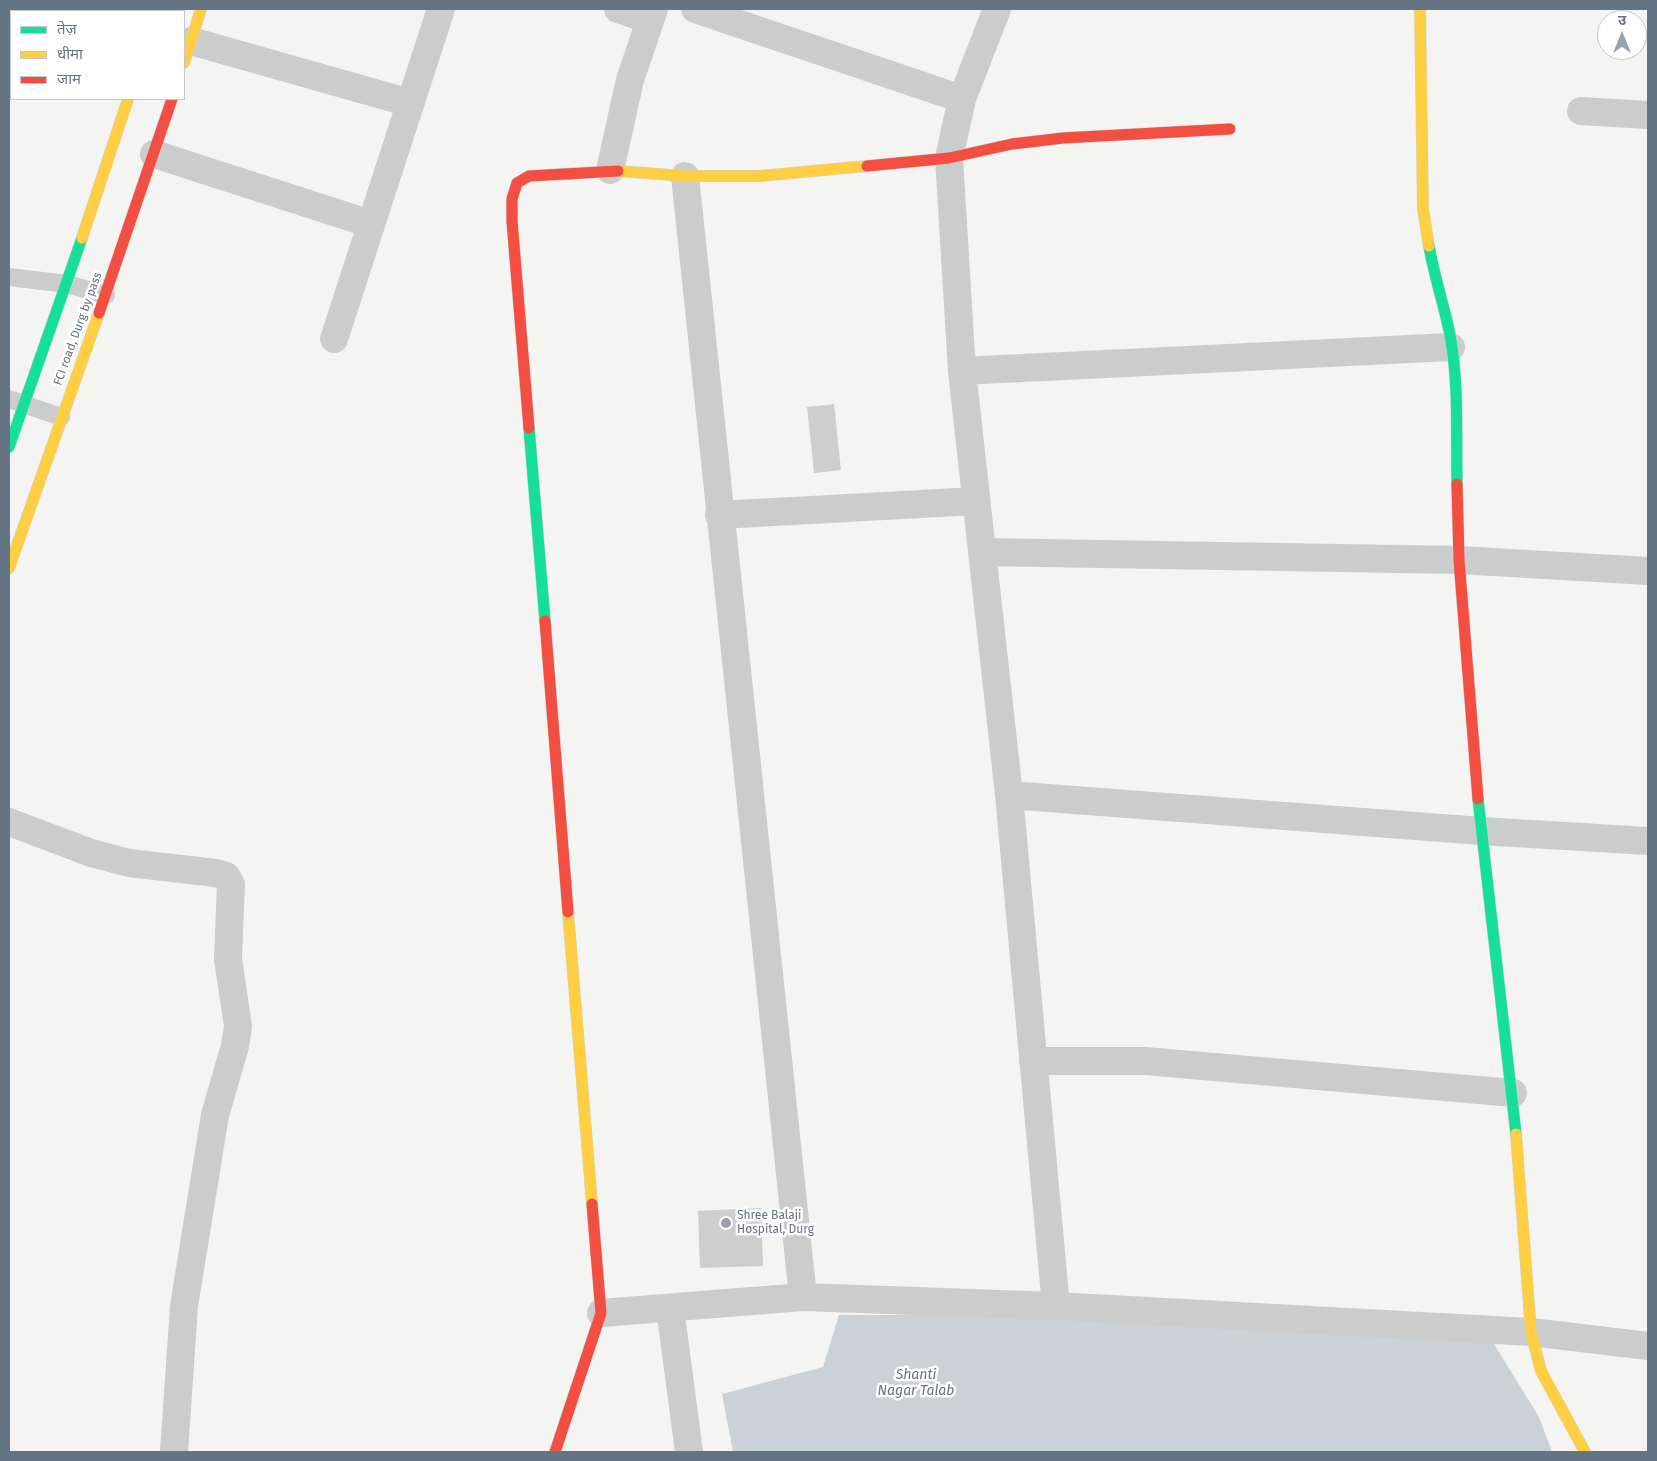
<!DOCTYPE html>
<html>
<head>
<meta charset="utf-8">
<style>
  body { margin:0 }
  #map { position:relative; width:1657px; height:1461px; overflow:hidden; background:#f4f4f2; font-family:"Fira Sans","Noto Sans Devanagari",sans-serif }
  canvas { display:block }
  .frame { position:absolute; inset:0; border:10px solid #647482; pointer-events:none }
  .legend { position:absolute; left:10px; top:10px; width:175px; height:90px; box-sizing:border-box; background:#fff; border:1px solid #c1c7cd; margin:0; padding:6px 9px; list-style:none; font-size:15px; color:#647482 }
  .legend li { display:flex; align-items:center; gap:10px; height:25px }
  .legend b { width:25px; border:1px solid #c1c7cd }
  .north { position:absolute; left:1597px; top:10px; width:50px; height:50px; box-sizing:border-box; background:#fff; border:1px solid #c1c7cd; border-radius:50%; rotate:0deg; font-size:14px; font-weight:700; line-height:20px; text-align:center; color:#647482 }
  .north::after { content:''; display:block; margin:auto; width:18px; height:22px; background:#96a1a9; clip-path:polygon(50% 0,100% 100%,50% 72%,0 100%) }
</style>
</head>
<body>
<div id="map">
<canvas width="1657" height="1461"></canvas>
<div class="frame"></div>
<ul class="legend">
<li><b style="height:6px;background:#16e098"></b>तेज़</li>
<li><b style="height:6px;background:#ffcf43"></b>धीमा</li>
<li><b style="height:6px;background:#f24e42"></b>जाम</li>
</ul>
<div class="north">उ</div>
</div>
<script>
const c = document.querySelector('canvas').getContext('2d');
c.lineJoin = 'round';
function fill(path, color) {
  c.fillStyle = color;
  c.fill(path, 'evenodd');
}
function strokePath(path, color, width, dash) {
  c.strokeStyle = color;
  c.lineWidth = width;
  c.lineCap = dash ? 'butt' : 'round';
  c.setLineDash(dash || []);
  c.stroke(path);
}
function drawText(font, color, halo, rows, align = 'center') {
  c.font = font + ' "Fira Sans",sans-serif';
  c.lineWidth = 5;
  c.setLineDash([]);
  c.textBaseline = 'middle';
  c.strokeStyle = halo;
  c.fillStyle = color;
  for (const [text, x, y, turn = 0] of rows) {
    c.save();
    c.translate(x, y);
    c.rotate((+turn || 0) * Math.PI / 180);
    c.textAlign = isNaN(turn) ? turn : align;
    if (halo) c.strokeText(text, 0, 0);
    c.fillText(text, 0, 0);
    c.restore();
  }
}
fill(new Path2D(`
  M 839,1315 L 985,1315 L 1118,1321 L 1169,1326 L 1391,1333 L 1494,1344 L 1539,1417 L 1552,1452 L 733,1452 L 722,1394 L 823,1367 Z`), '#cbd2d5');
fill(new Path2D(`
  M 834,404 L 841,470 L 814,473 L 807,407 Z
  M 761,1208 L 763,1266 L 700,1268 L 698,1211 Z`), '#cdcece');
const fast = new Path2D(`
  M 1429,246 C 1434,276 1444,305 1450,335 C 1459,383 1456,435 1457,484
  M 529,428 L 545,621
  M 9,447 L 82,238
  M 1478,799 L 1516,1134`);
const slow = new Path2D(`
  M 1420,9 L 1423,209 L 1429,246
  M 184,63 L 201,9
  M 618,171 L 685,176 L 760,176 L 867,166
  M 82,238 L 128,99
  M 9,568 L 99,313
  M 568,912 L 592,1204
  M 1516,1134 L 1531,1332 L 1541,1371 L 1585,1452`);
const jam = new Path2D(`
  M 157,11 L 158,9
  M 867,166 L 949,158 L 1012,144 L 1063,138 L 1230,129
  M 99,313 L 172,99
  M 529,428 L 512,221 L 512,199 L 517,183 L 529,176 L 618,171
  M 1457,484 L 1459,560 L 1478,799
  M 545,621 L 568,912
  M 555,1452 L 601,1313 L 592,1204`);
strokePath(fast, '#d0d2d2', 12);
strokePath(slow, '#d0d2d2', 12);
strokePath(jam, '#d0d2d2', 12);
strokePath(new Path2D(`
  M 9,56 L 11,56
  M 9,277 L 67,284 L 106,295
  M 9,399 L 61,417`), '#cbcdcd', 18);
strokePath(new Path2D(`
  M 618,9 L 650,20
  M 695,9 L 962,99
  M 997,9 L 962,99 L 949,158 L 962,371 L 1009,795 L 1056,1306
  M 191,41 L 410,103
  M 1581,111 L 1648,115
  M 154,154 L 371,224
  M 610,170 L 630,80 L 654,9
  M 685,176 L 803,1297
  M 334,339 L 441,9
  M 962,371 L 1451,347
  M 719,515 L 976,501
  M 982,552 L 1459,560 L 1648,571
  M 1009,795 L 1481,831 L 1648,841
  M 9,822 L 91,853 L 129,863 L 216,873 L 226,876 L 231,884 L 228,959 L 238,1026 L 235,1046 L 215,1115 L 184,1306 L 174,1452
  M 1033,1061 L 1145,1061 L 1513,1093
  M 670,1308 L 689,1452
  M 601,1313 L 803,1297 L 1056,1306 L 1531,1332 L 1648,1346`), '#cbcdcd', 28);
strokePath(fast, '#16e098', 11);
strokePath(slow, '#ffcf43', 11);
strokePath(jam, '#f24e42', 11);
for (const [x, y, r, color] of [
  [726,1223,6,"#96a1a9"]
]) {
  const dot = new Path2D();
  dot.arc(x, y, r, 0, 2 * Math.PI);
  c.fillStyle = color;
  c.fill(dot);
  strokePath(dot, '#fff', 2);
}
drawText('12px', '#647482', '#fff', [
  ["FCI road, Durg by pass",78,329,-70]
]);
drawText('12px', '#647482', '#fff', [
  ["Shree Balaji",737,1216],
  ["Hospital, Durg",737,1230]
], 'left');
drawText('italic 14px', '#60767f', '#fff', [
  ["Shanti",916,1375],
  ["Nagar Talab",916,1391]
]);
</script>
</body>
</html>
